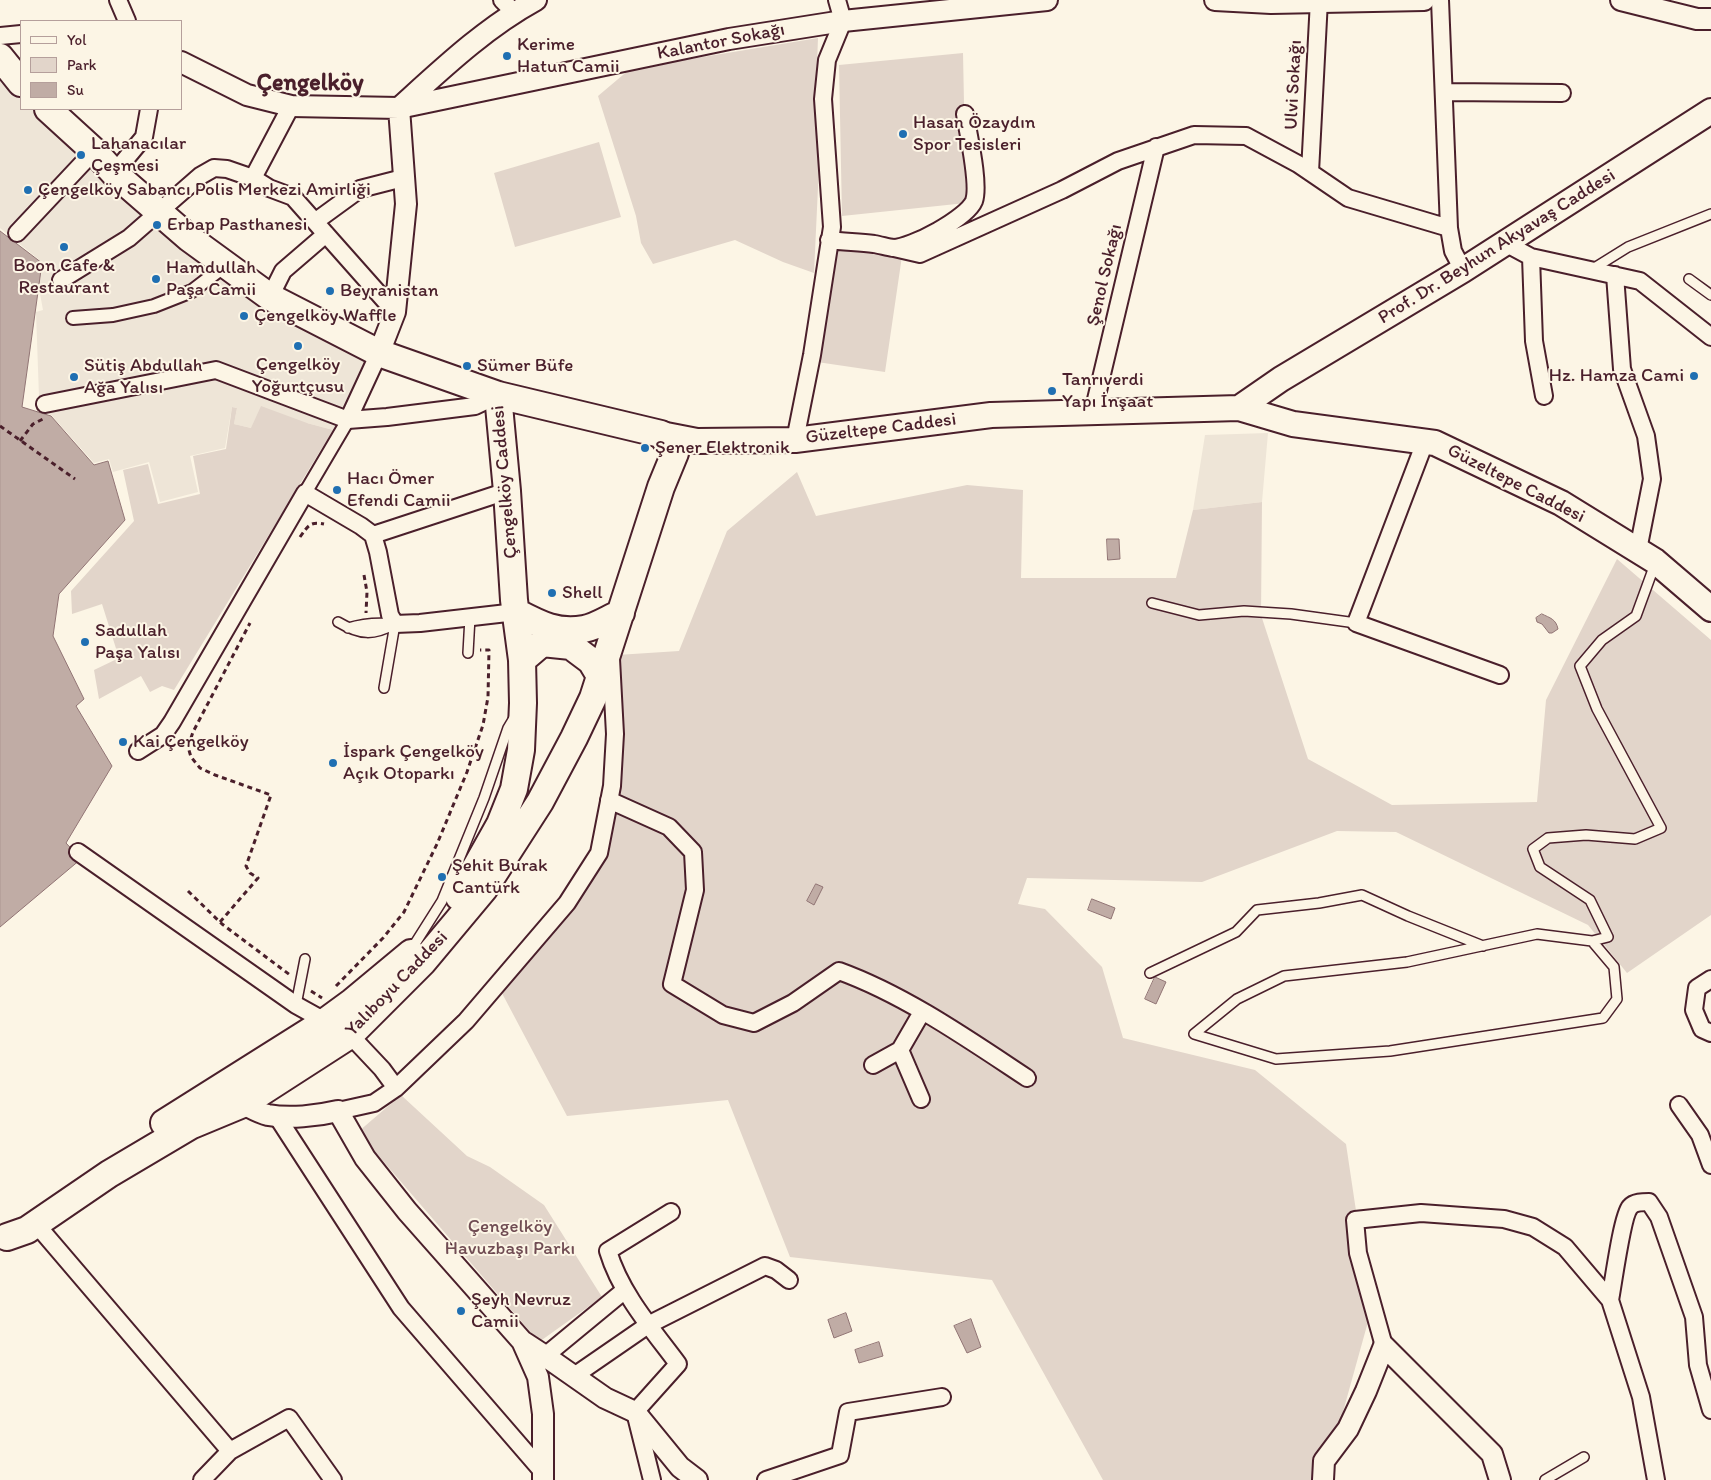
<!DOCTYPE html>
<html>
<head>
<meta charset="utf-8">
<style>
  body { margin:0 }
  #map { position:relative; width:1711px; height:1480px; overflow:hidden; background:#fcf5e5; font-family:Itim,sans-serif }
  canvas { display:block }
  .legend { position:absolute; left:20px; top:20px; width:162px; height:90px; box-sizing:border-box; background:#fcf5e5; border:1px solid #b59f9b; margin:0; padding:6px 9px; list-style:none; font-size:15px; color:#4a1f2b }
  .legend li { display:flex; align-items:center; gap:10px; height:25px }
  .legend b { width:25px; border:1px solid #b59f9b }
</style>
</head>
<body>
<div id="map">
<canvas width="1711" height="1480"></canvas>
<ul class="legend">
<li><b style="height:6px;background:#fcf5e5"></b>Yol</li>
<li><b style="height:14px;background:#e2d5ca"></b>Park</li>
<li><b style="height:14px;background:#c0aca5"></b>Su</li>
</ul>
</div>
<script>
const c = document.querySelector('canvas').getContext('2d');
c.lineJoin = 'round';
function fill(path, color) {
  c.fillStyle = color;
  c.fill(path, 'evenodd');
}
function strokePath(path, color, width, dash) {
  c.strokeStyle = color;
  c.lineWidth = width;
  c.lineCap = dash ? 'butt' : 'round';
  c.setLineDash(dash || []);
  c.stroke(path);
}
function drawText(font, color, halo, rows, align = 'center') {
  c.font = font + ' Itim,sans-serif';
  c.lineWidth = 4;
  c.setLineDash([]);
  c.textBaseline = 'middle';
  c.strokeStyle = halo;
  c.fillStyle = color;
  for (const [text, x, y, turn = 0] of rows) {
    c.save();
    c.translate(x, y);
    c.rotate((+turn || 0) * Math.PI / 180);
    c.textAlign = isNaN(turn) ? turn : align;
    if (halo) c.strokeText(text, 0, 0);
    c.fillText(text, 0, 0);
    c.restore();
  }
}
fill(new Path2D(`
  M 0,75 L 21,94 L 21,109 L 38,109 L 97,162 L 371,357 L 345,421 L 333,430 L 307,423 L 251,428 L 234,424 L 237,408 L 232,407 L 225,448 L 190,456 L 198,492 L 160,502 L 149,462 L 113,472 L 109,459 L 94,463 L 51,415 L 45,412 L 41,405 L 39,397 L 36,312 L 43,310 L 39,288 L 43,263 L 0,228 Z
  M 1268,433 L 1262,502 L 1193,510 L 1205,435 Z`), '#eee5d7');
fill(new Path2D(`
  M 818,38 L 816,90 L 820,144 L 814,273 L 783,262 L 735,240 L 653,264 L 641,243 L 636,216 L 598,96 L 630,69 Z
  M 963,53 L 966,203 L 842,216 L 839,65 Z
  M 599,142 L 621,217 L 515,247 L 494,173 Z
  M 834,247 L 902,256 L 885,372 L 817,362 Z
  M 261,406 L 307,423 L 333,430 L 174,690 L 162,686 L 150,692 L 141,676 L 99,699 L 94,670 L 119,658 L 102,604 L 72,614 L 71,591 L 134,521 L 123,470 L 148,464 L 158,504 L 200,494 L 193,456 L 226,449 L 232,407 L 237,408 L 234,424 L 251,428 Z
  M 797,472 L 816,516 L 967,485 L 1023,490 L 1021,578 L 1176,578 L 1193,510 L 1262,502 L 1261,615 L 1308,759 L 1392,805 L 1537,802 L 1546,700 L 1617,559 L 1711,640 L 1711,915 L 1627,973 L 1588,925 L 1396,832 L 1337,831 L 1202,882 L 1027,878 L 1018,904 L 1045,909 L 1102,967 L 1123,1038 L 1255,1070 L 1346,1144 L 1371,1311 L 1324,1480 L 1103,1480 L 992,1280 L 790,1257 L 728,1100 L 567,1116 L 495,980 L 608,846 L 617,655 L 679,651 L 727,531 Z
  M 401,1095 L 467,1156 L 490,1167 L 544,1205 L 602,1297 L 539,1342 L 358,1132 Z`), '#e2d5ca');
const water = new Path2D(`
  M 0,231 L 42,263 L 22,407 L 51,416 L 94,465 L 108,461 L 125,520 L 59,594 L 53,636 L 84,699 L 76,706 L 112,766 L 66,843 L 81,859 L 0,927 Z
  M 1107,539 L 1119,539 L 1120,559 L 1108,560 Z
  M 1542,614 C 1550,618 1556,619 1558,629 L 1552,633 L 1549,633 L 1542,624 L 1537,622 L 1536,618 Z
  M 816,884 L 823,887 L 814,905 L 807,901 Z
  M 1092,899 L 1115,908 L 1111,919 L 1088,910 Z
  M 1155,977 L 1166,982 L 1156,1004 L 1145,999 Z
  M 846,1313 L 852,1331 L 834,1338 L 828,1320 Z
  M 971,1319 L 981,1347 L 967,1353 L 954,1326 Z
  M 879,1342 L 883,1356 L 859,1363 L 855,1350 Z`);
fill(water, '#c0aca5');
strokePath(water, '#917474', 1);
const service = new Path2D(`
  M 1591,270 L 1628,247 L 1711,214
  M 1689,279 L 1711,295
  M 1152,603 L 1199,615 L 1244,611 L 1291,614 L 1356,623
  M 338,622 C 360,635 373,636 395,624
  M 348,628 C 364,623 378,622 395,624
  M 468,653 L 470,617
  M 384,688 L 395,624
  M 1592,941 L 1614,967 L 1617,999 L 1603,1018 L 1390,1051 L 1276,1059 L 1194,1034 L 1237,999 L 1284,976 L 1407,962 L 1537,934 L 1592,941 L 1608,937 L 1590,900 L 1540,867 L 1533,849 L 1548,838 L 1586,835 L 1635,839 L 1661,828 L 1597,709 L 1580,666 L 1602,640 L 1636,616 L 1655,564
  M 411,950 L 442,901 L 484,798 L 508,728 L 514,718
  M 1150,973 L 1236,932 L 1257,910 L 1319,903 L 1362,895 L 1408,916 L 1483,946
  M 296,1005 L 305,959
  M 1545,1480 L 1584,1457`);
const pedestrian = new Path2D(`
  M 73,318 L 113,315 L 154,306 L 192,291 L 226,265
  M 305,493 L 348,420`);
const minor = new Path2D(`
  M 118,0 L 127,21
  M 502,0 L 514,12
  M 1440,0 L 1449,228 L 1453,251 L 1463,270
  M 0,36 L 21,34
  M 1444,92 L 1562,93
  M 1310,172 L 1319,0
  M 114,173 L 144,137 L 149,109
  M 253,178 L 291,106
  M 316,221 L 360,189 L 403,178
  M 17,233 L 94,151
  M 829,240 C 844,242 859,242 874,244 C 880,245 887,247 893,248 C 911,248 967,218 974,201 C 980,184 968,133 965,114
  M 1505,243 L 1531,257 L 1640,281 L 1711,337
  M 894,248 L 920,254 L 1062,190 L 1118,161 L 1194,135 L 1246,136 L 1298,164 L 1348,198 L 1449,228
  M 1531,257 L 1534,341 L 1544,396
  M 1615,275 L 1622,369 L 1646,436 L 1652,479 L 1638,550
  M 61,280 L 129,238 L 200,176 L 214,168 L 227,169 L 253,178 L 269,188 L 293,197 L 395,312
  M 270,297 L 283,271 L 326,234
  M 45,404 L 216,370 L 348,420 L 387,417 L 475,406 L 498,395
  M 1093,412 L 1156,147
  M 348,420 L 379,353
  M 795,440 L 812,355 L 832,227 L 823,99 L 827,60 L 843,21 L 837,0
  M 1425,442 L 1356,623 L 1500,675
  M 373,535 L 507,491
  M 138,751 L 163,735 L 172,722 L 305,493 L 361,526 L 373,535 L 378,552 L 390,615 L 395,624 L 420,623 L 516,612
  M 609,800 L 669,827 L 693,852 L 695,890 L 672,984 L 723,1015 L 754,1023 L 793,1003 L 839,971 C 905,995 968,1039 1027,1078
  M 78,852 L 296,1005 L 350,1035 L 382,1069 L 396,1088
  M 1711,979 L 1697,988 L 1694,1010 L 1702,1029 L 1711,1033
  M 900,1050 L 921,1099
  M 873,1065 L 900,1050 L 922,1012
  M 1679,1105 L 1700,1135 L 1711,1165
  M 338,1111 L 374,1103 L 396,1088 L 466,1021 L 567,903 L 599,853 L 612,786 L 615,734 L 611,659
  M 276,1115 L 401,1308 L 542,1471
  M 36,1224 L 230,1451
  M 1610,1300 C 1613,1285 1622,1216 1630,1207 C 1634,1202 1643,1202 1649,1202 L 1659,1217 L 1694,1317 L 1698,1365 L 1711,1410
  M 1384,1346 L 1358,1253 L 1355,1220 L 1421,1213 L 1504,1219 L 1533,1227 L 1565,1247 L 1610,1300 L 1641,1397 L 1656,1480
  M 545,1356 L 625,1290
  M 574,1376 L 648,1325 L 765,1266 L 776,1270 L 789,1280
  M 202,1480 L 230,1451 L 289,1418 L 333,1480
  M 652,1480 L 635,1412 L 678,1364 C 652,1329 621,1294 608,1251 L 671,1212
  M 766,1480 L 840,1455 L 848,1412 L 942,1397`);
const tertiary = new Path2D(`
  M 1215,0 L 1271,3 L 1424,0
  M 1621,0 L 1697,19 L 1711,19
  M 181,62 L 247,95 L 291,106 L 399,108 L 729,39 L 843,21 L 1047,0
  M 400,107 C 443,68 485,28 536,0
  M 379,353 L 395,312 L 406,204 L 399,108
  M 243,1104 C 251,1108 259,1113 268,1115 C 289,1119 317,1116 338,1111 L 365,1158 L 407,1211 L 522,1341 L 538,1377 L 543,1414 L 543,1480
  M 522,1341 L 545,1356 L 605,1398 L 635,1412 L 680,1467 L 697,1480
  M 1323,1480 L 1324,1461 L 1348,1429 L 1366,1391 L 1384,1346 L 1492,1454 L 1500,1480`);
const secondary = new Path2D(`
  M 1239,408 L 1281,379 L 1463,270 L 1711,111
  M 661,434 L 697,441 L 795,440 L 991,415 L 1239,408 L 1293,424 L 1435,443 L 1561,503 L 1655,561 L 1711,609`);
const primary = new Path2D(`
  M 0,57 L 21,83
  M 516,612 C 539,624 557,634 584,629 C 596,627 609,618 621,613
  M 522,660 L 542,643 L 571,646 L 591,661 L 600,676
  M 459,897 L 500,824 L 514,789 L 521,750 L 523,703 L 522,660 L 514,600 L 507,491 L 498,395
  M 164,1123 L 326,1021 L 352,1002 L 411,953
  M 7,1237 L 27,1230 L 109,1174 L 190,1126 L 243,1104 L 350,1035 L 423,962 L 484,889 L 540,802 L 574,738 L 593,698 L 661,487 L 675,453 L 661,434 L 498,395 L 379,353 L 270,297 L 189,238 L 114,173 L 94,151 L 48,109`);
strokePath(service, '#4a1f2b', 12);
strokePath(pedestrian, '#4a1f2b', 16);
strokePath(minor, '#4a1f2b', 20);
strokePath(tertiary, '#4a1f2b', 24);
strokePath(secondary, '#4a1f2b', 28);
strokePath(primary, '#4a1f2b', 30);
strokePath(new Path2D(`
  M 0,426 L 75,479
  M 20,441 L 33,424 L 43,419
  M 300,537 C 308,526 310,521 324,524
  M 364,575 L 367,592 L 366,613
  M 188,891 L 222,924 L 290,975
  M 220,922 L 258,878 L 250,873 L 246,866 L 271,795 L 215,775 L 200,768 L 191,757 L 188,747 L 193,732 L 250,623
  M 336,986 L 383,938 L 404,912 L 437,844 L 467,772 L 483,725 L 488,697 L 489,650 L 480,650
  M 311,991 L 322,998`), '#4a1f2b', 3, [5, 4]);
strokePath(service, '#fcf5e5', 9);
strokePath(pedestrian, '#fcf5e5', 12);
strokePath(minor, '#fcf5e5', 16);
strokePath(tertiary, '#fcf5e5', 20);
strokePath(secondary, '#fcf5e5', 24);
strokePath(primary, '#fcf5e5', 26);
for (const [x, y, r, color] of [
  [507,56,5,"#1f6fb2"],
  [903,134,5,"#1f6fb2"],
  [81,155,5,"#1f6fb2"],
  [28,190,5,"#1f6fb2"],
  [157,225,5,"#1f6fb2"],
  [64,247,5,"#1f6fb2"],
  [156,279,5,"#1f6fb2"],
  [330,291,5,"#1f6fb2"],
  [244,316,5,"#1f6fb2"],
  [298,346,5,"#1f6fb2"],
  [467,366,5,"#1f6fb2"],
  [1694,376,5,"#1f6fb2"],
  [74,377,5,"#1f6fb2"],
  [1052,391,5,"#1f6fb2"],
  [645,448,5,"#1f6fb2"],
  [337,490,5,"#1f6fb2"],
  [552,593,5,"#1f6fb2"],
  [85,642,5,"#1f6fb2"],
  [123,742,5,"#1f6fb2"],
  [333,763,5,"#1f6fb2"],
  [442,877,5,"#1f6fb2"],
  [461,1311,5,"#1f6fb2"]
]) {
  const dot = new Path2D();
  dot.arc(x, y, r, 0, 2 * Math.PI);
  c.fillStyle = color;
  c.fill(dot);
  strokePath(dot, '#fcf5e5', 2);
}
drawText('19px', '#4a1f2b', '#fcf5e5', [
  ["Kalantor Sokağı",721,42,-11],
  ["Ulvi Sokağı",1294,85,-87],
  ["Prof. Dr. Beyhun Akyavaş Caddesi",1497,247,-32],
  ["Şenol Sokağı",1105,275,-77],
  ["Güzeltepe Caddesi",881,429,-7],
  ["Çengelköy Caddesi",505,482,-95],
  ["Güzeltepe Caddesi",1516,484,27],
  ["Yalıboyu Caddesi",397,984,-46]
]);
drawText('19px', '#4a1f2b', '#fcf5e5', [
  ["Kerime",517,45],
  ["Hatun Camii",517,67],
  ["Hasan Özaydın",913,123],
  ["Spor Tesisleri",913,145],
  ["Lahanacılar",91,144],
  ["Çeşmesi",91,166],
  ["Çengelköy Sabancı Polis Merkezi Amirliği",38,190],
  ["Erbap Pasthanesi",167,225],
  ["Boon Cafe &",64,266,"center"],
  ["Restaurant",64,288,"center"],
  ["Hamdullah",166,268],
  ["Paşa Camii",166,290],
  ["Beyranistan",340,291],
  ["Çengelköy Waffle",254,316],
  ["Çengelköy",298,365,"center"],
  ["Yoğurtçusu",298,387,"center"],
  ["Sütiş Abdullah",84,366],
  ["Ağa Yalısı",84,388],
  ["Sümer Büfe",477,366],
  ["Hz. Hamza Cami",1684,376,"right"],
  ["Tanrıverdi",1062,380],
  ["Yapı İnşaat",1062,402],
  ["Şener Elektronik",655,448],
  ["Hacı Ömer",347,479],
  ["Efendi Camii",347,501],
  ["Shell",562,593],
  ["Sadullah",95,631],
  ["Paşa Yalısı",95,653],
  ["Kai Çengelköy",133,742],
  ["İspark Çengelköy",343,752],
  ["Açık Otoparkı",343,774],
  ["Şehit Burak",452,866],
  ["Cantürk",452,888],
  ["Şeyh Nevruz",471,1300],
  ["Camii",471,1322]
], 'left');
drawText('19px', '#704c53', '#fcf5e5', [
  ["Çengelköy",510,1227],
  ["Havuzbaşı Parkı",510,1249]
]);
drawText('bold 24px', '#4a1f2b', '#fcf5e5', [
  ["Çengelköy",310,84]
]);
</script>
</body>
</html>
